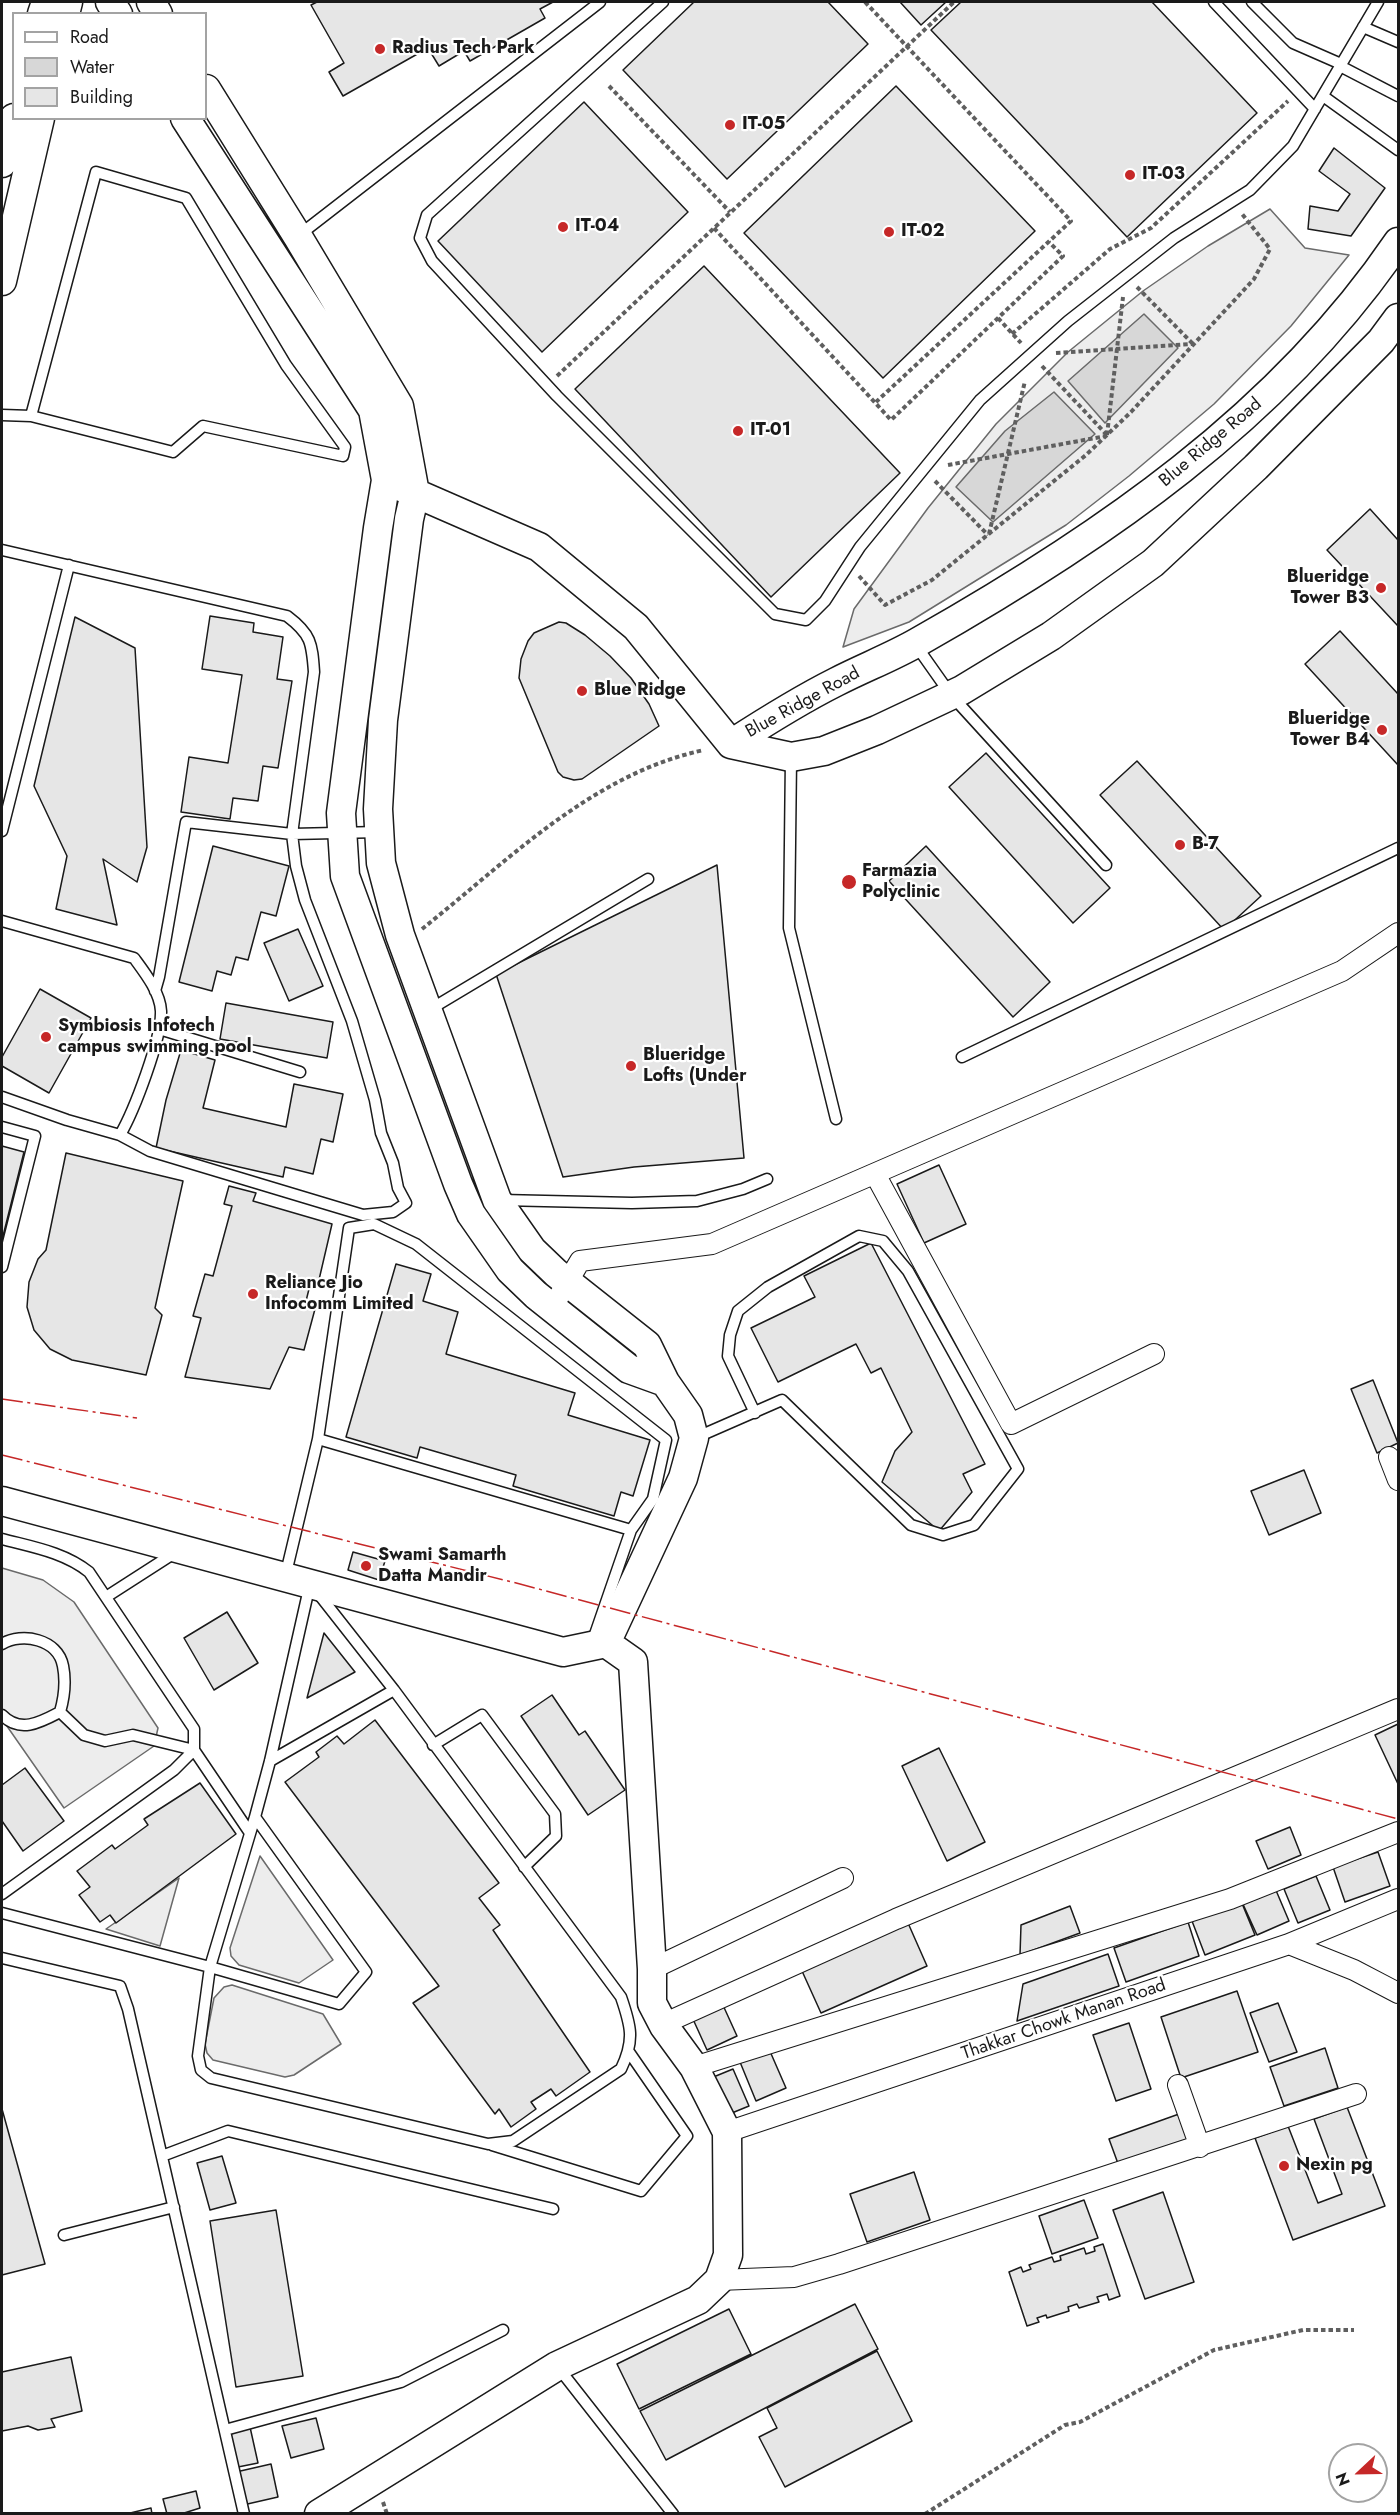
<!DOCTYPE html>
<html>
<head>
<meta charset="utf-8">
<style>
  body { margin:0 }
  #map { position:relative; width:1400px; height:2515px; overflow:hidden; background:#fff; font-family:Jost,sans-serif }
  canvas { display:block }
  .frame { position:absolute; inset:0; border:3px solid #1a1a1a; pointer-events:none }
  .legend { position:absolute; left:12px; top:12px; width:195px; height:108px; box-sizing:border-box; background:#fff; border:2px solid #a3a3a3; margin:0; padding:8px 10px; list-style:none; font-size:18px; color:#1a1a1a }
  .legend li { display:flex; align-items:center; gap:12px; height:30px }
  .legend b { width:30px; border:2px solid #a3a3a3 }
  .north { position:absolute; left:1328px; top:2443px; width:60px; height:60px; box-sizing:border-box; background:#fff; border:2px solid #a3a3a3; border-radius:50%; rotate:248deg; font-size:16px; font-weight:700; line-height:24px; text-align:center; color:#1a1a1a }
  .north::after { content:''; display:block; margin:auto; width:21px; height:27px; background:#c62828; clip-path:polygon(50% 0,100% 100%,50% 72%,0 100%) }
</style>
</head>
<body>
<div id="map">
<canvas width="1400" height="2515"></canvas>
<div class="frame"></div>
<ul class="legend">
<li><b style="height:8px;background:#fff"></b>Road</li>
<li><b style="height:16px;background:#d7d7d7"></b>Water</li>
<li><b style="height:16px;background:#e6e6e6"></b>Building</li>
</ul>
<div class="north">N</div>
</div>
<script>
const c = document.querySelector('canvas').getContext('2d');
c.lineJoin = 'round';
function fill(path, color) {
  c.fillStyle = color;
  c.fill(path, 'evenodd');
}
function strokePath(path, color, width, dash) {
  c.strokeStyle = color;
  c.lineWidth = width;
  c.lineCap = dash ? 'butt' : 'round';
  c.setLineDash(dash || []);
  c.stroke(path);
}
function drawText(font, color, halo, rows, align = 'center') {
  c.font = font + ' Jost,sans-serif';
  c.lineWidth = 4.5;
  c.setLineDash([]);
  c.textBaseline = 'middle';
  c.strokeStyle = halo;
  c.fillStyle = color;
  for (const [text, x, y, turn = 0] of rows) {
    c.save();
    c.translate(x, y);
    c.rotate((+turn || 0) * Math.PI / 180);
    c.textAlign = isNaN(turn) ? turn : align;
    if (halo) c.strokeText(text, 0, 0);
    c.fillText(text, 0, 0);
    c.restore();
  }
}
const built = new Path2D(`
  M 1270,209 L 1305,248 L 1349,255 L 1291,326 L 1214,404 L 1129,476 L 1066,525 L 909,622 L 843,647 L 854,609 L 928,508 L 996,424 L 1068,352 L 1143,291 L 1208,246 Z
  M 2,1568 L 43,1580 L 74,1602 L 158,1728 L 154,1746 L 64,1808 L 2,1719 Z
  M 260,1856 L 333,1960 L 299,1983 L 239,1965 L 231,1956 L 230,1948 Z
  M 179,1878 L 160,1946 L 106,1929 Z
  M 232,1985 L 323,2014 L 341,2044 L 294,2075 L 285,2077 L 213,2060 L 207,2053 L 205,2044 L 214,1998 L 224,1987 Z`);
fill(built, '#ededed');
strokePath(built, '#6a6a6a', 1.5);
const water = new Path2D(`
  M 1144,314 L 1178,348 L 1105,423 L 1068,381 Z
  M 1054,392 L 1095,434 L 993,522 L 956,487 L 1005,431 Z`);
fill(water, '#d7d7d7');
strokePath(water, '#6a6a6a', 1.5);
const building = new Path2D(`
  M 317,2 L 553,2 L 540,9 L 545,18 L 470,61 L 464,51 L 439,66 L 428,48 L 343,96 L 329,72 L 344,63 L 311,5 Z
  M 694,2 L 828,2 L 868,44 L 727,179 L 623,70 Z
  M 900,2 L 946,2 L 921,25 Z
  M 961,2 L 1152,2 L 1257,113 L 1127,237 L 931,30 Z
  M 896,86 L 1035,231 L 883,378 L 744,233 Z
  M 584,102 L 688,212 L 542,352 L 438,241 Z
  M 1334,148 L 1385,188 L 1351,236 L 1308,229 L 1310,206 L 1338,211 L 1350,194 L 1319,171 Z
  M 704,266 L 900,473 L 771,597 L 575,389 Z
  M 1370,509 L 1398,540 L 1398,626 L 1327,550 Z
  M 210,616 L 254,623 L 253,632 L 283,637 L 277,679 L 292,681 L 278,768 L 263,766 L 258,801 L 233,798 L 230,819 L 181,812 L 189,757 L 228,763 L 242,675 L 202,669 Z
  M 75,617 L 135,648 L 147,847 L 137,882 L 103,859 L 117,925 L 56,909 L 67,856 L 34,786 Z
  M 559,622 L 566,623 L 585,635 L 610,656 L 631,678 L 649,704 L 659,726 L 582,779 L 574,780 L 563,777 L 558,772 L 519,678 L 521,659 L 528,641 L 534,633 Z
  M 1340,631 L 1398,694 L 1398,765 L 1305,664 Z
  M 986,753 L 1110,888 L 1073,923 L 949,787 Z
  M 1137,761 L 1261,896 L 1224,930 L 1100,795 Z
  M 213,846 L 289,866 L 276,916 L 261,912 L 248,960 L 236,957 L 231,975 L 217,971 L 212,991 L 179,982 Z
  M 926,846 L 1050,982 L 1013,1017 L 889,881 Z
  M 717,865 L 744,1158 L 634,1167 L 563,1177 L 496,974 Z
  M 298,929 L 323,986 L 289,1001 L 264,943 Z
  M 40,989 L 91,1018 L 49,1093 L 2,1066 L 2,1057 Z
  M 226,1003 L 333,1022 L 327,1058 L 220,1039 Z
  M 181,1050 L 215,1060 L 203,1108 L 286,1127 L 294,1084 L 343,1094 L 333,1142 L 321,1139 L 313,1174 L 285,1167 L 283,1177 L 156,1148 L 166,1100 Z
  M 2,1146 L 24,1152 L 2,1240 Z
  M 66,1153 L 183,1181 L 155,1308 L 162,1315 L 146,1375 L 72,1360 L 50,1349 L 34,1330 L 27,1307 L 29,1282 L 38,1259 L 46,1250 Z
  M 939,1165 L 966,1224 L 924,1243 L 897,1184 Z
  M 229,1186 L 256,1193 L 253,1201 L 332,1224 L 318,1284 L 311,1281 L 305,1305 L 315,1309 L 304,1350 L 289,1347 L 270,1389 L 185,1377 L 201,1318 L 193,1316 L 205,1274 L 213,1276 L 232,1206 L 224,1204 Z
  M 871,1243 L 985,1464 L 963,1474 L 972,1492 L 939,1531 L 882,1482 L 895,1451 L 912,1432 L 881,1368 L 871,1373 L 856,1344 L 778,1382 L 751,1328 L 815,1297 L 804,1276 Z
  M 396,1264 L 431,1274 L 423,1301 L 458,1312 L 446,1354 L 575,1393 L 568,1415 L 650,1440 L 633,1496 L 621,1492 L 614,1516 L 513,1486 L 516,1475 L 420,1447 L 417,1458 L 346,1437 Z
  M 1373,1380 L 1398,1443 L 1377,1453 L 1351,1389 Z
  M 1304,1470 L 1321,1513 L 1269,1535 L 1251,1491 Z
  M 353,1552 L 385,1561 L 379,1580 L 348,1570 Z
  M 227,1612 L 258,1663 L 214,1690 L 184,1638 Z
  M 324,1633 L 355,1672 L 307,1698 Z
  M 552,1695 L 579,1735 L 585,1731 L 625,1790 L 588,1815 L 521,1716 Z
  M 375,1720 L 499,1883 L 479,1898 L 500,1925 L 493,1930 L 590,2072 L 556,2096 L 551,2089 L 531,2102 L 536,2109 L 511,2127 L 499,2109 L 495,2114 L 413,2003 L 439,1986 L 285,1782 L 319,1757 L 316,1752 L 337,1736 L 344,1744 Z
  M 1398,1724 L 1398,1784 L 1375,1735 Z
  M 939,1748 L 985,1842 L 947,1861 L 902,1766 Z
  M 25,1768 L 64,1821 L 23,1851 L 2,1821 L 2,1785 Z
  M 200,1783 L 236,1834 L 116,1923 L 110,1915 L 100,1922 L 79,1895 L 90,1887 L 77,1871 L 112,1845 L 115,1849 L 148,1825 L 144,1819 Z
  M 1290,1827 L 1301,1855 L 1268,1869 L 1256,1841 Z
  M 1378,1852 L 1390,1886 L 1345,1902 L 1333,1867 Z
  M 1316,1876 L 1330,1910 L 1298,1923 L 1284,1889 Z
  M 1275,1888 L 1289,1921 L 1257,1935 L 1242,1902 Z
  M 1241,1901 L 1255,1935 L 1205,1955 L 1192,1921 Z
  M 1070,1906 L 1080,1933 L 1020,1955 L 1021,1925 Z
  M 1188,1922 L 1199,1956 L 1126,1982 L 1114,1948 Z
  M 908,1923 L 927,1966 L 821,2013 L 802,1971 Z
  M 1108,1954 L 1119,1986 L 1017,2021 L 1023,1984 Z
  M 1237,1991 L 1258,2052 L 1181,2078 L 1161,2017 Z
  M 722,2003 L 737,2036 L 707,2050 L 692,2017 Z
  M 1278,2003 L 1297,2052 L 1269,2062 L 1250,2013 Z
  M 1129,2023 L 1151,2089 L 1116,2101 L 1093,2035 Z
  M 1325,2048 L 1338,2088 L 1284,2106 L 1270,2067 Z
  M 769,2049 L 786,2088 L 756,2101 L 740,2062 Z
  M 733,2069 L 749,2106 L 727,2115 L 711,2078 Z
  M 1347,2107 L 1385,2206 L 1293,2240 L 1255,2138 L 1288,2126 L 1318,2203 L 1342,2194 L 1314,2119 Z
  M 2,2109 L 45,2264 L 2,2275 Z
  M 1179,2114 L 1190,2144 L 1120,2169 L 1109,2139 Z
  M 222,2156 L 236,2203 L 210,2210 L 197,2163 Z
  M 914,2172 L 930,2220 L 867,2242 L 850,2194 Z
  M 1163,2192 L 1194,2282 L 1145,2299 L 1113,2210 Z
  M 1084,2200 L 1098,2238 L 1052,2254 L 1039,2216 Z
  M 276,2210 L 303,2376 L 236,2387 L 210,2221 Z
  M 1103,2244 L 1120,2296 L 1109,2300 L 1107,2294 L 1097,2297 L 1099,2302 L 1079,2308 L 1077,2304 L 1068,2307 L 1069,2311 L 1047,2318 L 1046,2315 L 1037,2318 L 1039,2322 L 1027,2326 L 1009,2272 L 1021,2267 L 1023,2272 L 1031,2269 L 1029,2265 L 1052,2257 L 1054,2262 L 1061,2260 L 1060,2256 L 1084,2248 L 1086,2254 L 1095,2251 L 1094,2247 Z
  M 855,2304 L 878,2349 L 666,2460 L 640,2411 Z
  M 729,2309 L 751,2354 L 639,2409 L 617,2364 Z
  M 877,2351 L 912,2421 L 785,2487 L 759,2437 L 777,2428 L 767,2408 Z
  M 71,2357 L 82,2411 L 51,2419 L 55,2427 L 38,2430 L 28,2426 L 2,2431 L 2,2372 Z
  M 316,2418 L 324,2449 L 291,2458 L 282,2426 Z
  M 250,2427 L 258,2463 L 238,2467 L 230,2431 Z
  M 271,2464 L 278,2497 L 243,2505 L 236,2472 Z
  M 196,2491 L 200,2508 L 181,2514 L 167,2514 L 163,2499 Z
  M 151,2508 L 152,2514 L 126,2514 Z`);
fill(building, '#e6e6e6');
strokePath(building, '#1a1a1a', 1.5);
const lane = new Path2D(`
  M 663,2 L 427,215 L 420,238 L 432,261 L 557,396 L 775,614 L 806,620 L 825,601 L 860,547 L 980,400 L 1068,321 L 1174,238 L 1250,190 L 1293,146 L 1378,2
  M 1214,2 L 1315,109
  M 1252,2 L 1293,43 L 1341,64
  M 1363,27 L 1398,42
  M 1340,66 L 1398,96
  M 1323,96 L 1398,150
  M 298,236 L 600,2
  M 2,415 L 31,416 L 173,452 L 203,426 L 343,456 L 345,447 L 286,365 L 186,198 L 96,172 L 31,416
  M 2,550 L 287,616 C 311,634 312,643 314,672 L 292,834 L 379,832
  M 915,644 L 951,695 L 1106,865
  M 791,758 L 789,928 L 836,1119
  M 2,831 L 69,565
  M 2,921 L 134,958 C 145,973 160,992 161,1011 C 162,1038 134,1111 120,1135 L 67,1120 L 2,1097
  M 429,1010 L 648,879
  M 159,1029 L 300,1072
  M 962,1057 L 1398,848
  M 2,1127 L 35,1136 L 2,1267
  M 120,1135 L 150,1151 L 363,1215 L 393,1212 L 406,1203 L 398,1188 L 393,1163 L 381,1133 L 375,1100 L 352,1021 L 305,900 L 296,866 L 292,834 L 186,822 L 159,977 L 155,991
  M 501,1200 L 632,1203 L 697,1201 L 743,1189 L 767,1179
  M 695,1438 L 782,1400 L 911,1525 L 943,1535 L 974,1525 L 1018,1469 L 908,1271 L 883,1241 L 859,1236 L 768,1287 L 738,1311 L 730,1335 L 728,1356 L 755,1413
  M 2,1539 C 32,1547 64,1552 89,1572 L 194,1729 L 194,1750 L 174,1770 L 2,1894
  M 285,1577 L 318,1439 L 349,1228 L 374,1224 L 416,1244 L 666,1440 L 653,1499 L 631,1530 L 318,1439
  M 106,1597 L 176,1552
  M 592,1643 L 631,1530
  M 2,1644 C 22,1632 58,1639 63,1666 C 66,1681 64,1698 60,1712 C 41,1722 20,1734 2,1715
  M 60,1712 L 84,1735 L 105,1741 L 133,1735 L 194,1750 L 250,1833
  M 433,1745 L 482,1715 L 555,1814 L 556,1836 L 524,1867
  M 270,1761 L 394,1690
  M 255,1817 L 210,1967 L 198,2056 L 201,2070 L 211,2078 L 488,2144 L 513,2141 L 621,2069 C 635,2040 631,2026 621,1997 L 394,1690 L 317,1592
  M 2,1913 L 210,1967 L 339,2004 L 366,1972 L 255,1817 L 270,1761 L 310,1584
  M 2,1958 L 120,1986 L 128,2009 L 244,2514
  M 492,2145 L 641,2191 L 687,2136 L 629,2052
  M 162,2156 L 228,2131 L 553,2209
  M 64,2235 L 174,2207
  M 557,2366 L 673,2514
  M 225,2430 L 401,2382 L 503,2330`);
const street = new Path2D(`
  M 875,1174 L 1011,1424 L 1154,1354
  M 552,1308 L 580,1261 L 712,1244 L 1342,971 L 1398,933
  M 1389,1457 L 1398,1480
  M 1289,1944 L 1354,1970 L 1398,1993
  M 652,1969 L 843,1878
  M 663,2024 L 896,1919 L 1398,1709
  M 694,2067 L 1230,1899 L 1398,1832
  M 1178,2085 L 1200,2147
  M 727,2132 L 1289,1944 L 1398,1899
  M 719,2280 L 794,2277 L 839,2264 L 1356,2094`);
const secondary = new Path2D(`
  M 110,2 L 118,14
  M 151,2 L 158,14
  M 42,14 L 46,2
  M 65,14 L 68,2
  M 206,89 L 298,237 L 399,406 L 415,493 L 409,519 L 383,720 L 378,809 L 381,863 L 400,935 L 497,1200 L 532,1250 L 556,1273 L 647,1345 L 665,1382 L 688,1415 L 694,1438 L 683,1478 L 606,1643
  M 185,118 L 373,410 L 386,480 L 378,528 L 341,813 L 345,876 L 458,1184 L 471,1214 L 510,1270 L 536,1295 L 629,1369 L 665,1382
  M 2,163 L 14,118
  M 2,281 L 40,118
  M 399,486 L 539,547 L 636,627 L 731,744
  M 731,744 C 765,722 800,700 836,682 C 863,668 892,657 918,642 C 1100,539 1279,417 1398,242
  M 731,744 L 791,757 L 824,751 L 877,730 L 962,690 L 1051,636 L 1153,563 L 1256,467 L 1381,341 L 1398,318
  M 2,1501 L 563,1652 L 606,1643 L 633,1662 L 652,1969 L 652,2003 L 664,2026 L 694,2067 L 727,2132 L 728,2255 L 719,2280 L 698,2300 L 557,2366 L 319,2514`);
strokePath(lane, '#1a1a1a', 13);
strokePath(street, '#1a1a1a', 22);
strokePath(secondary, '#1a1a1a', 31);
strokePath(new Path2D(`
  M 865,2 L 1071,221 L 876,402
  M 609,86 L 730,212
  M 714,228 L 891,420 L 1063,256 L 1049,242
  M 1137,287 L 1193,344
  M 998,318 L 1021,343
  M 1012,334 L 1110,249 L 1151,228 L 1288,101
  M 1056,353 L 1192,344
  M 1042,366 L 1107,435
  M 557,376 L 954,2
  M 1107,435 L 1123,297
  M 948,465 L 1106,436
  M 935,481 L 988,535
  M 989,534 L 1025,381
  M 859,576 L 885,605 L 932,580 L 1086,455 L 1131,412 L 1254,279 L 1270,249 L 1242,214
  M 422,929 C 509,860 592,774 704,750
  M 383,2502 L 387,2514
  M 925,2514 L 1065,2425 L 1080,2422 L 1214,2350 L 1303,2330 L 1354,2330`), '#5f5f5f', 4, [4.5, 3]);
strokePath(lane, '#fff', 10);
strokePath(street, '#fff', 20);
strokePath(secondary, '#fff', 28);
strokePath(new Path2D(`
  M 2,1399 L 137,1418
  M 2,1455 L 520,1584 L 1398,1819`), '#c62828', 1.5, [21, 4.5, 3, 4.5]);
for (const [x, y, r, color] of [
  [380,49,6,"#c62828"],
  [730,125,6,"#c62828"],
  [1130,175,6,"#c62828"],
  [563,227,6,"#c62828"],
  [889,232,6,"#c62828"],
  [738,431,6,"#c62828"],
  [1381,588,6,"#c62828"],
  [582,691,6,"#c62828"],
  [1382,730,6,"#c62828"],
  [1180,845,6,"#c62828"],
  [849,882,8,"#c62828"],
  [46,1037,6,"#c62828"],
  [631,1066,6,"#c62828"],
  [253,1294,6,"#c62828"],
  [366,1566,6,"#c62828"],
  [1284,2166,6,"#c62828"]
]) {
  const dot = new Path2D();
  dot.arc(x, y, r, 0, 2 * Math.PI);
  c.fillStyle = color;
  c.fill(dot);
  strokePath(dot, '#fff', 2);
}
drawText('bold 18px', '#1a1a1a', '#fff', [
  ["Radius Tech Park",392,49],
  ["IT-05",742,125],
  ["IT-03",1142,175],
  ["IT-04",575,227],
  ["IT-02",901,232],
  ["IT-01",750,431],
  ["Blueridge",1369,578,"right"],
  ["Tower B3",1369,599,"right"],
  ["Blue Ridge",594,691],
  ["Blueridge",1370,720,"right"],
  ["Tower B4",1370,741,"right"],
  ["B-7",1192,845],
  ["Farmazia",862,872],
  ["Polyclinic",862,893],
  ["Symbiosis Infotech",58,1027],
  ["campus swimming pool",58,1048],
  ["Blueridge",643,1056],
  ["Lofts (Under",643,1077],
  ["Reliance Jio",265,1284],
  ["Infocomm Limited",265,1305],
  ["Swami Samarth",378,1556],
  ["Datta Mandir",378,1577],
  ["Nexin pg",1296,2166]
], 'left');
drawText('18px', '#1a1a1a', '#fff', [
  ["Blue Ridge Road",1211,443,-40],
  ["Blue Ridge Road",803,703,-29],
  ["Thakkar Chowk Manan Road",1064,2020,-19]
]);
</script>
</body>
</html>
